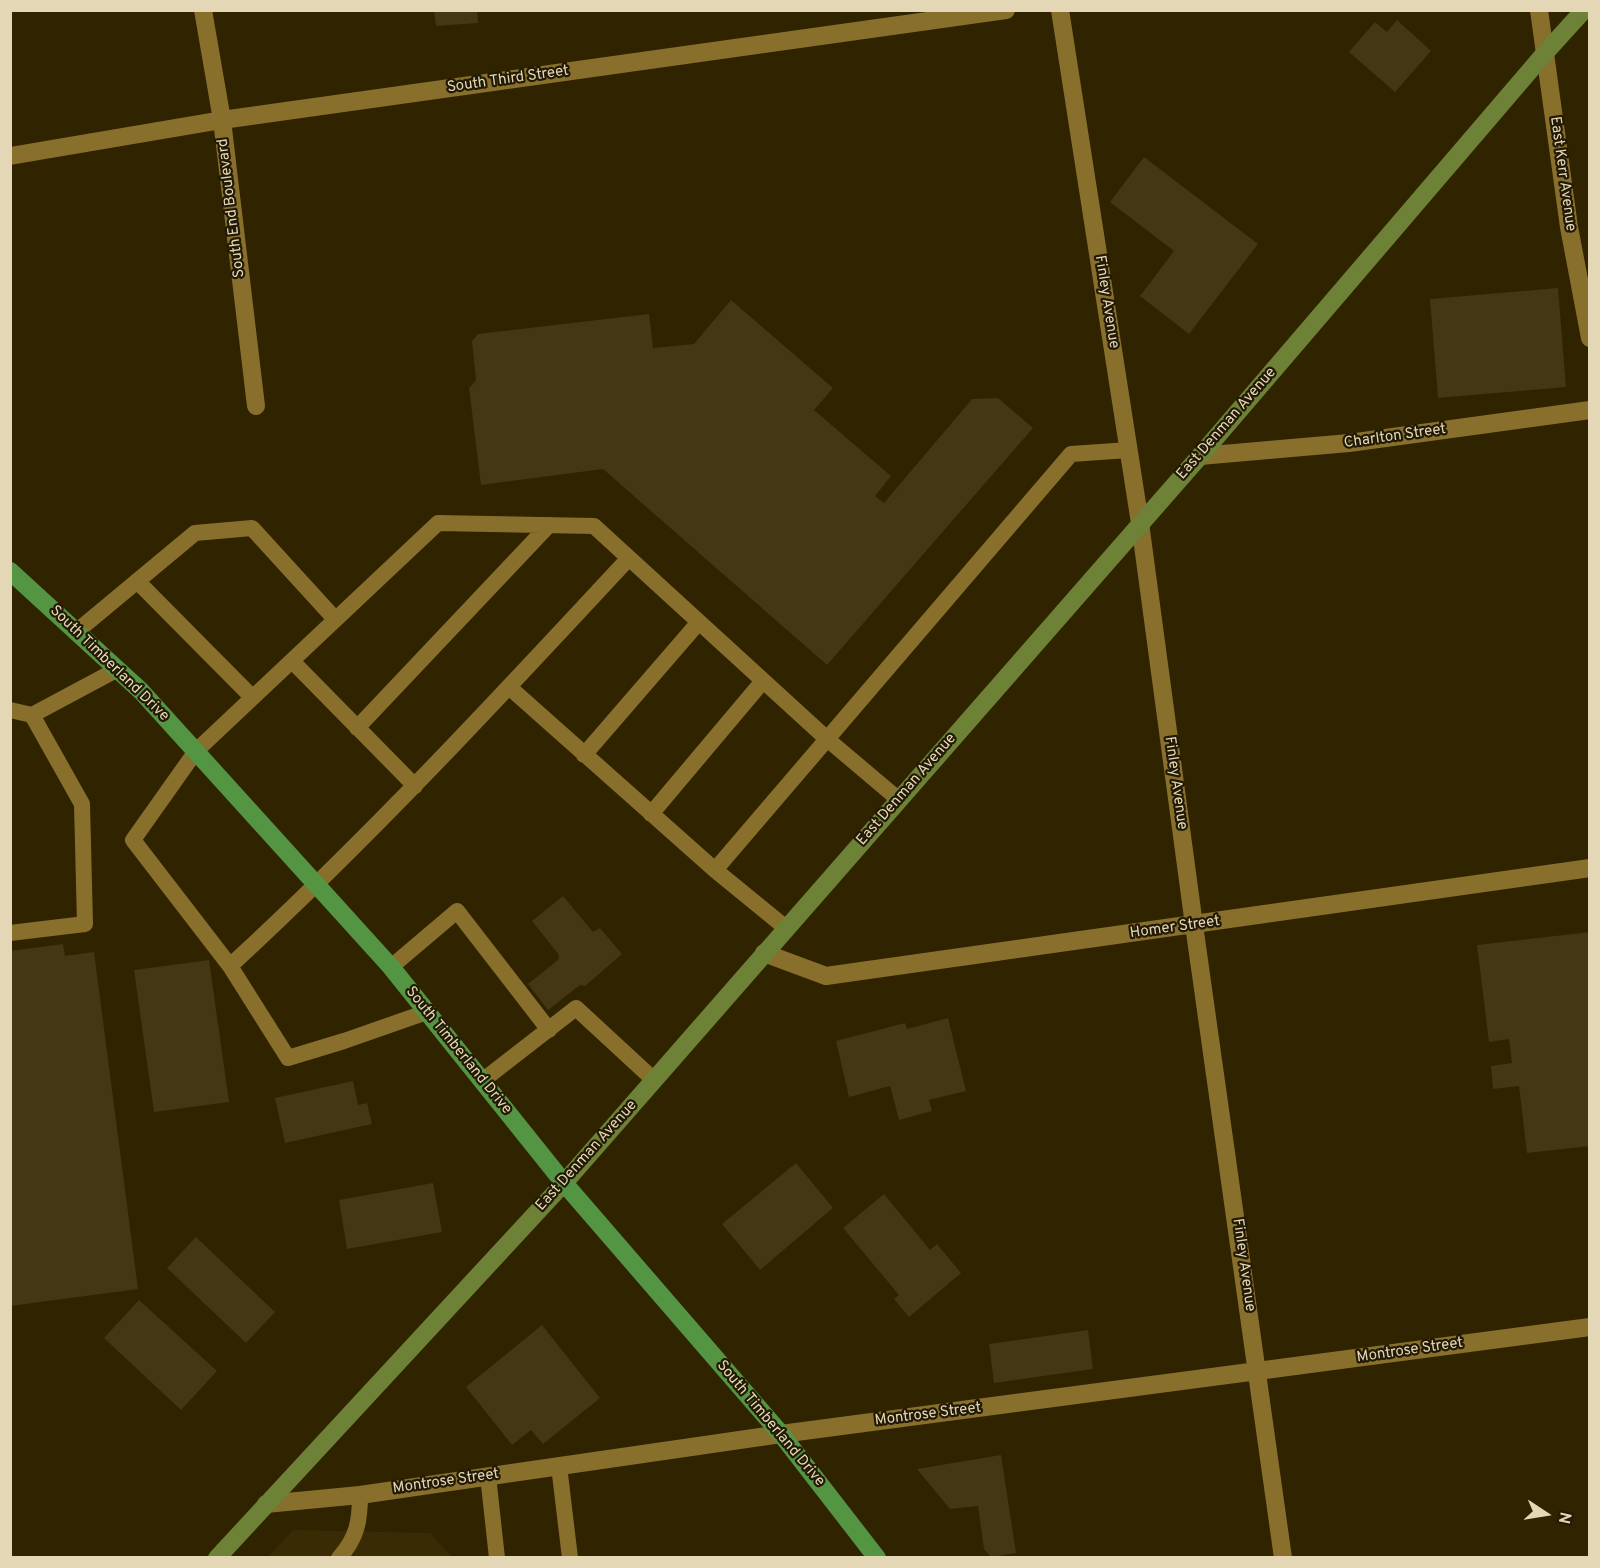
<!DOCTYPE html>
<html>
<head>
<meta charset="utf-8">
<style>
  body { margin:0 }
  #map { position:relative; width:1600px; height:1568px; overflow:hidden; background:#302300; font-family:Overpass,sans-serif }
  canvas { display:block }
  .frame { position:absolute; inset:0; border:12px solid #e4d7b6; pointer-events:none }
  .north { position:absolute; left:1516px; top:1484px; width:60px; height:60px; -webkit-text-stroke:4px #221a05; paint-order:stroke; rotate:102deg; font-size:16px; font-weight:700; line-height:24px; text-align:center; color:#e4d7b6 }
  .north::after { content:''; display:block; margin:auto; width:21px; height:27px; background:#e4d7b6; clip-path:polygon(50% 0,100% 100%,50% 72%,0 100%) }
</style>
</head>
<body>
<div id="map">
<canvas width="1600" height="1568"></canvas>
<div class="frame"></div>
<div class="north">N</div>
</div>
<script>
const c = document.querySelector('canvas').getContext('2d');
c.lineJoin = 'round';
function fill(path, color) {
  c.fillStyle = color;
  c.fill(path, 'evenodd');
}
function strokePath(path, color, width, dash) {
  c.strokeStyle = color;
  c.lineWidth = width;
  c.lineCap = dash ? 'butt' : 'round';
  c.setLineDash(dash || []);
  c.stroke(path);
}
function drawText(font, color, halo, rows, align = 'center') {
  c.font = font + ' Overpass,sans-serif';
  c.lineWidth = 4.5;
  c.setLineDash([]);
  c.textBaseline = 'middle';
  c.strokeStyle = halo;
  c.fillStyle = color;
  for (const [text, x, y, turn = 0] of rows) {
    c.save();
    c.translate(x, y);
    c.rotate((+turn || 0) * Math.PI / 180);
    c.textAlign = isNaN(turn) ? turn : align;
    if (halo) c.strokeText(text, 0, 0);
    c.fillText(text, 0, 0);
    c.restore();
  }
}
fill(new Path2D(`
  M 293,1530 L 430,1533 L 452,1557 L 267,1558 Z`), '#392c04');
fill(new Path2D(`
  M 434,10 L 477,10 L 478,23 L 436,26 Z
  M 1397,20 L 1431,51 L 1395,92 L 1349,52 L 1375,22 L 1387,32 Z
  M 1144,157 L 1258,244 L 1189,334 L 1140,296 L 1174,251 L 1110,202 Z
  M 1558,288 L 1566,387 L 1438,398 L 1430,299 Z
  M 731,300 L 833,388 L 814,410 L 891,476 L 875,496 L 884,503 L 972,399 L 998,398 L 1033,428 L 827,665 L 603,469 L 481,485 L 469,388 L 476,380 L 472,341 L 478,334 L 649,314 L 653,348 L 694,344 Z
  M 563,896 L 593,932 L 600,928 L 622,954 L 585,986 L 580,985 L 548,1010 L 528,984 L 558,960 L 559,955 L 532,921 Z
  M 1590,932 L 1590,1146 L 1527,1153 L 1519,1086 L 1493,1089 L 1491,1066 L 1512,1063 L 1509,1039 L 1489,1042 L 1477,945 Z
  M 63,944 L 65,956 L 94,952 L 138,1289 L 10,1306 L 10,951 Z
  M 209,960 L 229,1102 L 154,1112 L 134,970 Z
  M 948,1018 L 966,1091 L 929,1100 L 932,1111 L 899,1120 L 890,1086 L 849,1097 L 836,1041 L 905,1023 L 907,1029 Z
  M 353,1081 L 358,1105 L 367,1103 L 372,1124 L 285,1143 L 275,1098 Z
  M 796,1163 L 833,1208 L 760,1270 L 722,1224 Z
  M 433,1183 L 442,1232 L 347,1249 L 339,1200 Z
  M 884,1194 L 930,1250 L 937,1244 L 961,1273 L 909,1317 L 894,1299 L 899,1295 L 843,1228 Z
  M 196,1237 L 275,1312 L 246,1343 L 167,1268 Z
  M 139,1300 L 217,1371 L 181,1410 L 104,1338 Z
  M 542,1325 L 600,1398 L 543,1444 L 531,1430 L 512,1445 L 466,1387 Z
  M 1088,1330 L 1093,1369 L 994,1383 L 989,1344 Z
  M 1001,1455 L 1016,1553 L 991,1557 L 984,1549 L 978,1506 L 950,1509 L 917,1469 Z`), '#443713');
strokePath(new Path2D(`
  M 137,581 L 252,697
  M 76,632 L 195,533 L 252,528 L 335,619
  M 292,661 L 415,786
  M 509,687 L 715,870
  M 10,710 L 32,715
  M 357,728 L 549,525
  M 584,755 L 699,622
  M 651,814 L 763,681
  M 786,928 L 715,870 L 1071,454 L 1129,450
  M 10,933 L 85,924 L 82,804 L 32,715 L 118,669
  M 230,966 C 370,837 499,698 629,558
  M 391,967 L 457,911 L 549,1030
  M 427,1012 L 344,1041 L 288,1058 L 230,966 L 133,840 L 196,751 L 438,523 L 594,526 L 827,739 L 898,799
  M 482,1081 L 576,1008 L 654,1080
  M 559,1466 L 570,1558
  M 488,1476 L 497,1558
  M 339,1558 C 357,1538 360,1521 360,1495`), '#886f2b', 16);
strokePath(new Path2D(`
  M 203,10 L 222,120 L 256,406
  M 1060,10 L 1140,523 L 1194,925 L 1283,1558
  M 1539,10 L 1569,227 L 1590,338
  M 10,156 L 222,120 L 1006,10
  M 1200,456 L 1349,443 L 1590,410
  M 764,953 L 826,976 L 1590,868
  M 266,1504 L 360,1495 L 781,1434 L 1590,1327`), '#886f2b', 18);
strokePath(new Path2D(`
  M 217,1558 L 564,1183 L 1200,456 L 1545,53 L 1584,10`), '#6d8237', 18);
strokePath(new Path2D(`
  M 10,571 L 141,691 L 391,967 L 564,1183 L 781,1434 L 877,1558`), '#539542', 18);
drawText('15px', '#e4d7b6', '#221a05', [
  ["South Third Street",508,80,-8],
  ["East Kerr Avenue",1562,174,82],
  ["South End Boulevard",232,208,-97],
  ["Finley Avenue",1106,302,81],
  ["East Denman Avenue",1227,424,-49],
  ["Charlton Street",1395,437,-8],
  ["South Timberland Drive",109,664,44],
  ["Finley Avenue",1175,783,82],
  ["East Denman Avenue",907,790,-49],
  ["Homer Street",1175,928,-8],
  ["South Timberland Drive",458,1051,51],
  ["East Denman Avenue",587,1156,-48],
  ["Finley Avenue",1243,1265,82],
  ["Montrose Street",1410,1351,-8],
  ["Montrose Street",928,1415,-7],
  ["South Timberland Drive",770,1424,50],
  ["Montrose Street",446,1482,-8]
]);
</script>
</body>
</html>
